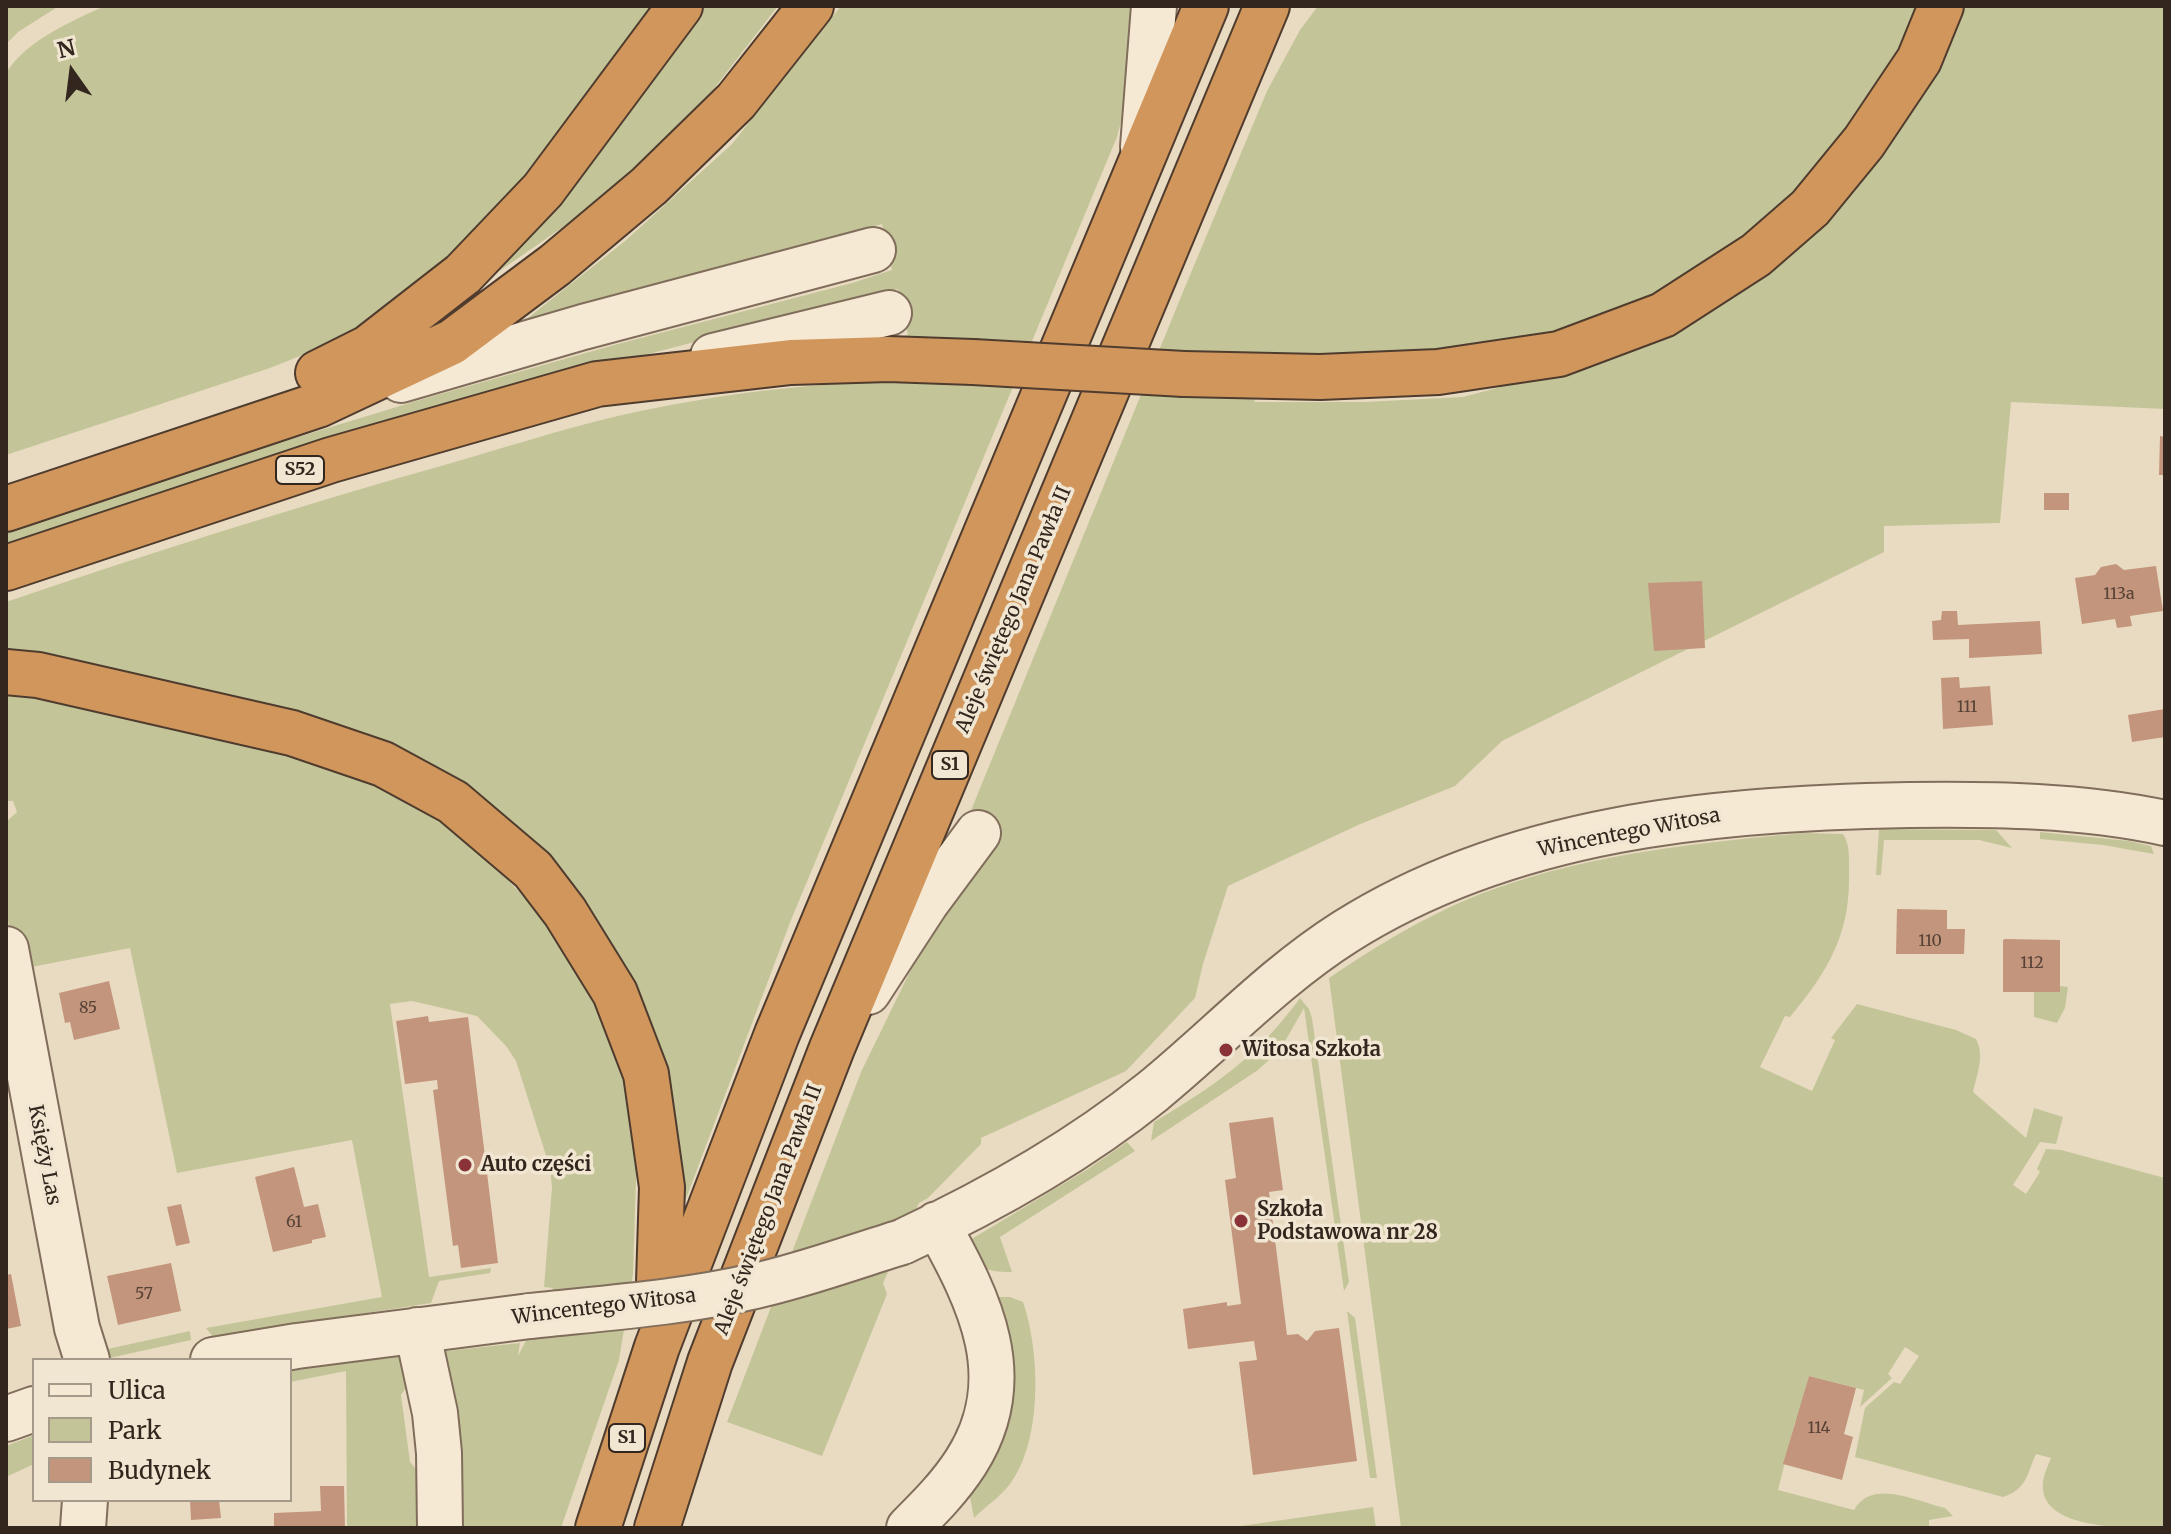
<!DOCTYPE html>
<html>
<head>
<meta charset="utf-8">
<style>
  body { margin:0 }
  #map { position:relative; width:2171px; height:1534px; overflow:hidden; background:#e9dbc2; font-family:Merriweather,serif }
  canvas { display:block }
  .frame { position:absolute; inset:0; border:8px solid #32261e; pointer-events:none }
  .legend { position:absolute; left:32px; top:1358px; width:260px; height:144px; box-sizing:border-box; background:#f1e6d1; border:2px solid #a59989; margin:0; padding:10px 14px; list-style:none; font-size:24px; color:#32261e }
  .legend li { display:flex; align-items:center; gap:16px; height:40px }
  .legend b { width:40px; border:2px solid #a59989 }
  .north { position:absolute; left:32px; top:32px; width:80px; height:80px; -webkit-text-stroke:6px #f1e6d1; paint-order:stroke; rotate:346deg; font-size:22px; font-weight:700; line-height:32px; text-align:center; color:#32261e }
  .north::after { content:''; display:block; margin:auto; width:28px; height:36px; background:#32261e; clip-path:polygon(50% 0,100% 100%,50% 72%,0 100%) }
</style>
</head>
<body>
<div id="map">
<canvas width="2171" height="1534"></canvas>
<div class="frame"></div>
<ul class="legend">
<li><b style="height:10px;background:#f5e9d4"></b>Ulica</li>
<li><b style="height:22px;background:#c3c598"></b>Park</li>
<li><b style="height:22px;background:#c3957c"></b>Budynek</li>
</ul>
<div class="north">N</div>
</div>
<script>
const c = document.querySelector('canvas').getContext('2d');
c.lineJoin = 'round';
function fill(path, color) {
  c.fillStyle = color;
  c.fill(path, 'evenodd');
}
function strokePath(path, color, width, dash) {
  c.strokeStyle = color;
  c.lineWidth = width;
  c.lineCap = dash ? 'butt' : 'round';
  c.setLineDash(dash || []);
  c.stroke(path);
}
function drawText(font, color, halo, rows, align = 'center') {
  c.font = font + ' Merriweather,serif';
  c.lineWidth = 7;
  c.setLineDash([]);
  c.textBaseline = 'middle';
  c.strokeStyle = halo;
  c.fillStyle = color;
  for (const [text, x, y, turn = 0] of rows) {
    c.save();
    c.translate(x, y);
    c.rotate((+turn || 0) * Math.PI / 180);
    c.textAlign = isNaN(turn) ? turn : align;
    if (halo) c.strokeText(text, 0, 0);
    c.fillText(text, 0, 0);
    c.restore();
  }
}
fill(new Path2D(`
  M 6,6 L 59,6 L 18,32 L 6,44 Z
  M 105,6 L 664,6 L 485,237 L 363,331 L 270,368 L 6,455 L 6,73 C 27,40 70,22 105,6 Z
  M 706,6 L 778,6 L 702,104 L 618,189 L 498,272 L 562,197 Z
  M 841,6 L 1145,6 L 1137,61 L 1117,137 L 791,920 L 678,1220 L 676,1153 L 511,827 L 6,656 L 6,602 C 150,553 295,507 441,466 C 501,449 561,429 622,415 C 721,393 822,381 923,381 L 870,346 L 908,335 L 898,289 L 445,407 L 6,548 L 6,526 L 423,399 L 614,345 L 852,283 L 892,270 L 882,224 L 524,321 L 625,241 L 732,144 Z
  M 1318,6 L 1919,6 L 1892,70 L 1834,152 L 1761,224 L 1686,279 L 1614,317 L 1521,348 L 1269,365 L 1254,402 L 1364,402 L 1463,397 L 1549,374 L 1748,277 L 1958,6 L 2165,6 L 2165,409 L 2011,402 L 2000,523 L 1884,526 L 1884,552 L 1502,741 L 1455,786 L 1358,825 L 1228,886 L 1203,964 L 1195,998 L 1126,1071 L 981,1138 L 981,1144 L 928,1198 L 919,1203 L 883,1283 L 887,1294 L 822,1456 L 727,1422 L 861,1072 L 919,953 L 965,825 L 1185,287 L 1267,91 L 1300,30 Z
  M 6,688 L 240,739 L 361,774 L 431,808 L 487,857 L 544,919 L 593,1000 L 615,1049 L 628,1099 L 637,1148 L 633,1274 L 619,1360 L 561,1528 L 449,1528 L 437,1352 L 520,1343 L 518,1356 L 553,1288 L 544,1287 L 552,1187 L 550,1168 L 516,1061 L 506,1046 L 477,1016 L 412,1001 L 390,1004 L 429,1277 L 491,1268 L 490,1273 L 439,1281 L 431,1303 L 213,1337 L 206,1328 L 382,1297 L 352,1140 L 177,1173 L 130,948 L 26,968 L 18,974 L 6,910 L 6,822 L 17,812 L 13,801 L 6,801 Z
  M 1879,829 L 1996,830 L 2012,848 L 1979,840 L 1884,840 L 1881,875 L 1876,875 Z
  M 2040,832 L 2129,841 L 2151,846 L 2154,854 L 2103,845 L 2040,839 Z
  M 1804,833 L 1843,834 C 1850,844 1849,858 1849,870 C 1851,933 1829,970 1790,1017 L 1785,1016 L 1760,1067 L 1812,1091 L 1835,1040 L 1831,1038 L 1857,1004 L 1956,1030 L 1976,1039 C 1985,1056 1977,1074 1973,1092 L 2026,1138 L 2034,1108 L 2063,1117 L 2056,1144 L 2040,1142 L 2013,1185 L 2026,1194 L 2040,1172 L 2037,1169 L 2046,1149 L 2061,1150 L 2165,1178 L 2165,1528 C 2135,1528 2037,1532 2043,1482 C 2044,1474 2048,1465 2051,1458 L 2036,1454 C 2027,1474 2027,1489 2003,1497 L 1855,1457 L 1865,1408 L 1894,1382 L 1900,1384 L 1919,1356 L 1905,1347 L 1888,1374 L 1892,1378 L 1860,1407 L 1864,1390 L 1809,1376 L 1797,1421 L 1795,1422 L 1778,1490 L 1854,1510 C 1872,1478 1916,1501 1945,1508 L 1953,1516 L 1929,1520 L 1929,1526 L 1401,1528 L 1329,978 C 1381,943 1435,910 1494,889 C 1591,854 1702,842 1804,833 Z
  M 2060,986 L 2068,987 L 2065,1008 L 2057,1023 L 2034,1017 L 2034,992 L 2060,992 Z
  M 1300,998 L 1309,1009 L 1312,1018 L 1349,1282 L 1344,1291 L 1304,1008 L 1280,1050 L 1258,1070 L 1151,1141 L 1154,1122 C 1216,1085 1257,1057 1300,998 Z
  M 1127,1142 L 1135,1151 L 1000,1237 L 1012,1272 C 983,1272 979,1268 965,1243 L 1088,1169 Z
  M 992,1297 L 1010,1297 L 1023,1302 C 1040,1351 1043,1440 1010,1484 C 1001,1496 985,1507 974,1518 L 969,1492 Z
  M 1347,1311 L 1355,1318 L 1377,1478 L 1370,1478 Z
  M 190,1331 L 191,1340 L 105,1359 L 103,1350 Z
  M 407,1355 L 414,1377 L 401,1395 L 410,1462 L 433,1488 L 433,1528 L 347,1528 L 346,1371 L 290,1382 L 290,1371 Z
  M 34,1435 L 34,1464 L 6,1477 L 6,1446 Z
  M 1373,1507 L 1376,1528 L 1227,1528 Z`), '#c3c598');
fill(new Path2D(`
  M 2160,436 L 2165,437 L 2165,475 L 2159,475 Z
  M 2044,493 L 2069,493 L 2069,510 L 2044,510 Z
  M 2116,564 L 2124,570 L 2156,566 L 2163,611 L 2130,616 L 2132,626 L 2117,628 L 2115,619 L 2082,624 L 2075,578 L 2095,575 L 2101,567 Z
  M 1702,581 L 1705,648 L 1654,651 L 1648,583 Z
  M 1942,611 L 1957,611 L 1958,625 L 2040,621 L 2042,654 L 1969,658 L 1969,639 L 1933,640 L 1932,621 L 1941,620 Z
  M 1959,677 L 1960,688 L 1990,686 L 1993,725 L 1943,729 L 1941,678 Z
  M 2165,709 L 2165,737 L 2132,742 L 2128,715 Z
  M 1897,909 L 1947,910 L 1947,929 L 1965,929 L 1964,954 L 1896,954 Z
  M 2005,939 L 2060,940 L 2060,992 L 2003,992 L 2003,940 Z
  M 109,981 L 120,1029 L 74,1040 L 70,1022 L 65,1023 L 59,993 Z
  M 428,1016 L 429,1022 L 468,1017 L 498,1263 L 461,1268 L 458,1245 L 453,1246 L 433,1090 L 438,1089 L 437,1080 L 405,1084 L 396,1021 Z
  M 1273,1117 L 1283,1190 L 1269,1192 L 1287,1335 L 1298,1334 L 1307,1341 L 1315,1331 L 1339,1328 L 1357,1461 L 1253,1475 L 1239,1362 L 1257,1360 L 1254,1341 L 1188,1349 L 1183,1309 L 1227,1302 L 1227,1306 L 1241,1304 L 1225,1180 L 1236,1178 L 1229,1123 Z
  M 294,1167 L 304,1207 L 318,1204 L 326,1237 L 312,1240 L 312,1243 L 273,1252 L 255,1177 Z
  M 181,1204 L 190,1243 L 176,1246 L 167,1207 Z
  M 171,1263 L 181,1311 L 118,1325 L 107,1276 Z
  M 11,1274 L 21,1326 L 6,1329 L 6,1275 Z
  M 1809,1376 L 1856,1388 L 1844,1434 L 1853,1437 L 1842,1480 L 1783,1464 Z
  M 320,1486 L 344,1486 L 345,1528 L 274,1528 L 274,1513 L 321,1511 Z
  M 190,1500 L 219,1500 L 221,1518 L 191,1520 Z`), '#c3957c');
const minor = new Path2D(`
  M 1143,147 L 1154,6
  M 713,356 L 889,313
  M 401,380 L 583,327 L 873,250
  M 6,949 L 77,1328 L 87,1360
  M 868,992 L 926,903 L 978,833
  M 902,1242 C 990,1201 1076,1153 1152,1092 C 1217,1039 1274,977 1345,932 C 1511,827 1717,808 1909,805 C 1994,804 2081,805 2165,823
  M 417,1330 L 435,1413 L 439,1453 L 440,1528
  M 213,1360 L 297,1346 L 530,1316
  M 6,1419 L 34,1409
  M 83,1528 L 85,1500
  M 909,1528 C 930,1507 950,1487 966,1462 C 1019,1379 980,1301 937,1224`);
const highway = new Path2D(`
  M 318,373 L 368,348 L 463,274 L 543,190 L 680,6
  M 1184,374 L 1320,377 L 1438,372 L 1559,354 L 1663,315 L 1756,255 L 1810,208 L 1864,142 L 1919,60 L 1941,6
  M 6,509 L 318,405 L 452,342 L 555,265 L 649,186 L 736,101 L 811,6
  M 6,568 L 331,460 L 597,384 L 791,362 L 888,359 L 973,362
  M 6,672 L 38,675 L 292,733 L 383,764 L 453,802 L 533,870 L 565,912 L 615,993 L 646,1074 L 662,1187 L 658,1314
  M 598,1528 L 657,1347 L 777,1034 L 1206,6
  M 657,1528 L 710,1362 L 832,1048 L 1267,6`);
strokePath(minor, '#816d5b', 48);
strokePath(highway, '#4f3c2f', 48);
strokePath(minor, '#f5e9d4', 44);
strokePath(highway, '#d0965b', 44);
const minorBridge = new Path2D(`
  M 530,1316 C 605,1308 681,1303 755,1286 C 805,1275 853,1257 902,1242`);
const highwayBridge = new Path2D(`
  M 973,362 L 1184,374`);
strokePath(minorBridge, '#816d5b', 48, []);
strokePath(highwayBridge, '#4f3c2f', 48, []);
strokePath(minorBridge, '#f5e9d4', 44);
strokePath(highwayBridge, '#d0965b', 44);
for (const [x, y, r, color] of [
  [1226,1050,8,"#893237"],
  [465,1165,8,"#893237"],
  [1241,1221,8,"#893237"]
]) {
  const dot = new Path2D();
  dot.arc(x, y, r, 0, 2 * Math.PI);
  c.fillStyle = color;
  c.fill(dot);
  strokePath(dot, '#f1e6d1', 3);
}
drawText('16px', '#564236', null, [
  ["113a",2119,594],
  ["111",1967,707],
  ["110",1930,941],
  ["112",2032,963],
  ["85",88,1008],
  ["61",294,1222],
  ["57",144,1294],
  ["114",1819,1428]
]);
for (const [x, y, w] of [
  [300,470,48],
  [950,765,36],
  [627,1438,36]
]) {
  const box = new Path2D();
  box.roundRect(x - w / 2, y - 14, w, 28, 6);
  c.fillStyle = '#f1e6d1';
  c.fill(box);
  strokePath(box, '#32261e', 2);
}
drawText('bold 18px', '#32261e', null, [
  ["S52",300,470],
  ["S1",950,765],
  ["S1",627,1438]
]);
drawText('20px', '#32261e', '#f1e6d1', [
  ["Aleje świętego Jana Pawła II",1014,610,-67],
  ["Wincentego Witosa",1629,833,-11],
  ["Księży Las",44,1155,79],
  ["Aleje świętego Jana Pawła II",769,1210,-69],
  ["Wincentego Witosa",604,1307,-7]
]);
drawText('bold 20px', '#32261e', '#f1e6d1', [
  ["Witosa Szkoła",1242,1050],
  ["Auto części",481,1165],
  ["Szkoła",1257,1210],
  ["Podstawowa nr 28",1257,1233]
], 'left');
</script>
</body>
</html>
